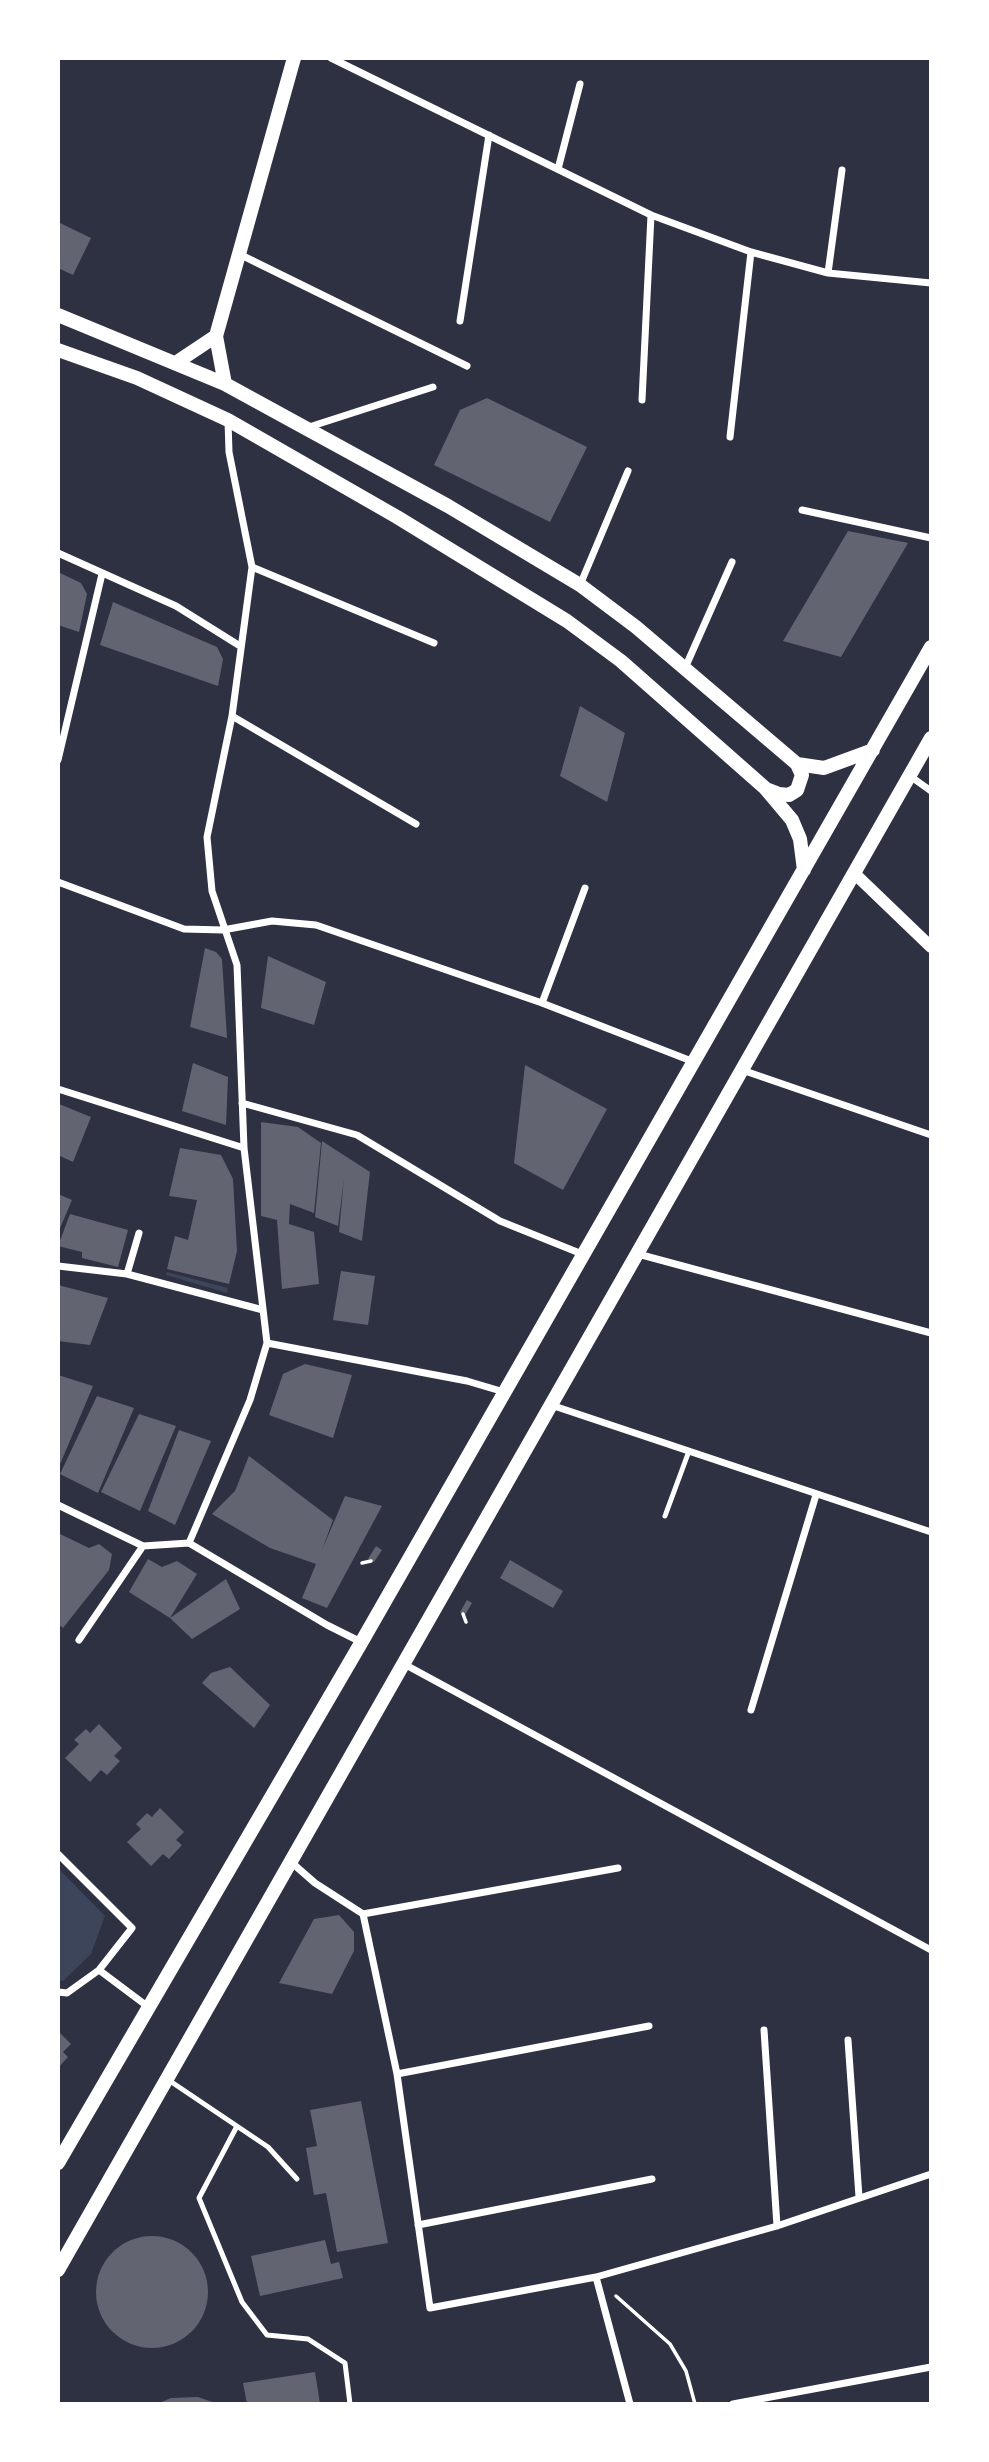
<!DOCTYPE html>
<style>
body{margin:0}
#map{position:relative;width:989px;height:2462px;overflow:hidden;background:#2d3142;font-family:Arial,sans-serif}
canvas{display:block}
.frame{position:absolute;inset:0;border:60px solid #fff;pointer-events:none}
</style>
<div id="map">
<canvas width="989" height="2462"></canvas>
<div class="frame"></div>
</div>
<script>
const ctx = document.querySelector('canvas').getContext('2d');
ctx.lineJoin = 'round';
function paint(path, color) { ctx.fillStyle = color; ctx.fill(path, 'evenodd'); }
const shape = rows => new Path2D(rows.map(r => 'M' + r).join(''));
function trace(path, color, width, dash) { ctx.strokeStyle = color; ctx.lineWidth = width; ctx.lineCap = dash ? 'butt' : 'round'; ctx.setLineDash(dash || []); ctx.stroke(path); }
const green = shape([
 [167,1272,228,1288,227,1293,166,1275],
 [58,1868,105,1916,91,1954,63,1981,58,1980]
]);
const building = shape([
 [58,222,91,238,73,275,58,268],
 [487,398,587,447,550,522,434,465,460,410],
 [848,531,908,543,841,657,783,641],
 [58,572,81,583,87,594,79,632,58,625],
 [113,602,217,647,223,659,218,686,100,645],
 [580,706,625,733,607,802,560,776],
 [205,948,216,952,222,959,227,1038,190,1027],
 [268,956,326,982,314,1025,261,1008],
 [193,1063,228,1077,226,1125,182,1111],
 [525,1065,607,1109,563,1190,514,1163],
 [59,1104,91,1117,73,1162,58,1155],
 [261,1122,298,1127,321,1143,314,1213,290,1204,289,1224,314,1232,319,1284,282,1289,277,1220,261,1216],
 [322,1141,370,1172,362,1241,339,1232,344,1178,338,1226,315,1217],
 [180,1148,221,1155,233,1179,237,1251,229,1284,167,1269,175,1236,188,1240,197,1200,169,1196],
 [58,1194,72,1200,58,1233],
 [70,1214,128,1230,118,1267,82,1258,82,1252,58,1246],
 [341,1271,375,1276,368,1325,333,1320],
 [58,1285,108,1298,90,1345,58,1341],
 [305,1364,352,1375,333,1438,269,1415,283,1374],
 [58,1375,93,1386,58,1469],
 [97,1396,134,1408,98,1493,60,1474],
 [139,1414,176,1426,140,1511,101,1492],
 [179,1430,211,1441,175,1525,148,1511],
 [249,1456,333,1520,322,1550,345,1496,382,1506,327,1608,302,1598,316,1564,270,1548,212,1514,235,1491],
 [58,1533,89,1548,99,1544,112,1554,109,1570,63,1628,58,1624],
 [376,1546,382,1550,374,1562,368,1559],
 [148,1559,162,1567,177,1561,197,1574,170,1618,129,1592],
 [510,1560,563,1591,553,1608,500,1578],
 [226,1579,240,1609,192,1639,170,1618],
 [467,1600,472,1603,465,1615,460,1612],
 [230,1667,270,1705,254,1728,202,1683,211,1673],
 [99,1724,122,1748,114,1756,120,1761,107,1775,101,1770,90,1782,65,1758,79,1744,74,1740,86,1729,90,1733],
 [160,1808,184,1832,176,1840,182,1845,169,1859,163,1854,151,1866,127,1842,141,1829,136,1824,147,1813,152,1817],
 [339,1915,354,1932,354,1951,332,1994,279,1983,314,1919],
 [58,2031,71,2044,63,2052,68,2057,58,2068],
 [361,2101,388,2243,337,2252,326,2193,314,2195,306,2148,317,2146,310,2110],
 '96 2292a56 56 0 1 1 112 0a56 56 0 1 1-112 0Z',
 [325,2240,331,2264,339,2262,343,2278,260,2296,251,2256],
 [315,2372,320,2404,247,2404,243,2383],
 [198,2397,218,2404,157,2404,171,2398]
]);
const path = shape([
 [362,1563,371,1561],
 [463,1614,466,1622],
 [616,2296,670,2344,686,2371,695,2404]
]);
const service = shape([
 [665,1516,689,1451],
 [167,2079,268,2147,297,2179],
 [236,2128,199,2198,242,2302,267,2335,308,2339,345,2363,350,2404]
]);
const minor = shape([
 [331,58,651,215,751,252,828,273,931,283],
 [558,169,580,84],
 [239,254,467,366],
 [828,273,842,170],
 [460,321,489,135],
 [642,400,651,215],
 [306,428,433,387],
 [730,437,751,252],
 [802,510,931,538],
 [58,553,176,606,240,646],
 [252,567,434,643],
 [580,585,628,471],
 [685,668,732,562],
 [232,716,416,824],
 [58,760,102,574],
 [910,776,931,791],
 [58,882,184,929,223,930,272,921,316,925,542,1003,694,1062],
 [542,1003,585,888],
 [742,1070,931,1135],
 [58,1089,244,1148],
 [242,1103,357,1135,500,1221,582,1254],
 [638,1254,931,1333],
 [58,1266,127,1274,263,1310],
 [127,1274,139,1233],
 [267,1343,467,1381,504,1392],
 [551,1405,931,1532],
 [58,1505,143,1546,189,1543,327,1625,361,1642],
 [189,1543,250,1400,267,1343,244,1148,237,965,212,891,207,837,232,716,252,567,229,452,228,421],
 [79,1640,143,1546],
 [404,1664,931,1950],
 [751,1710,816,1495],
 [58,1854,132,1928,99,1970,67,1993,58,1992],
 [291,1862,315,1883,363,1914,397,2074,430,2308,596,2277,777,2226,931,2174],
 [363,1914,618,1868],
 [99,1970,147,2006],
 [764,2030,777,2226],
 [848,2040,859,2197],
 [397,2074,649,2026],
 [418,2225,652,2179],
 [596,2277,630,2404],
 [733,2404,931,2367]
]);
const tertiary = shape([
 [854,873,931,947]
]);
const secondary = shape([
 [58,315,225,384,448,506,580,585,636,627,797,764,824,768,873,750],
 [58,350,137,378,228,420,397,517,567,621,621,661,765,788,792,820,800,839,804,870],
 [177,362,216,336],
 [225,384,216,336,294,58],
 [766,789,779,794,789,795,797,790,802,775,797,764],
 [58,2163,361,1643,931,647],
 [58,2270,931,738]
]);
paint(green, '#3c4559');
paint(building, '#626471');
trace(path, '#fff', 3.5);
trace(service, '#fff', 5);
trace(minor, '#fff', 7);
trace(tertiary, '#fff', 12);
trace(secondary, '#fff', 14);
</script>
